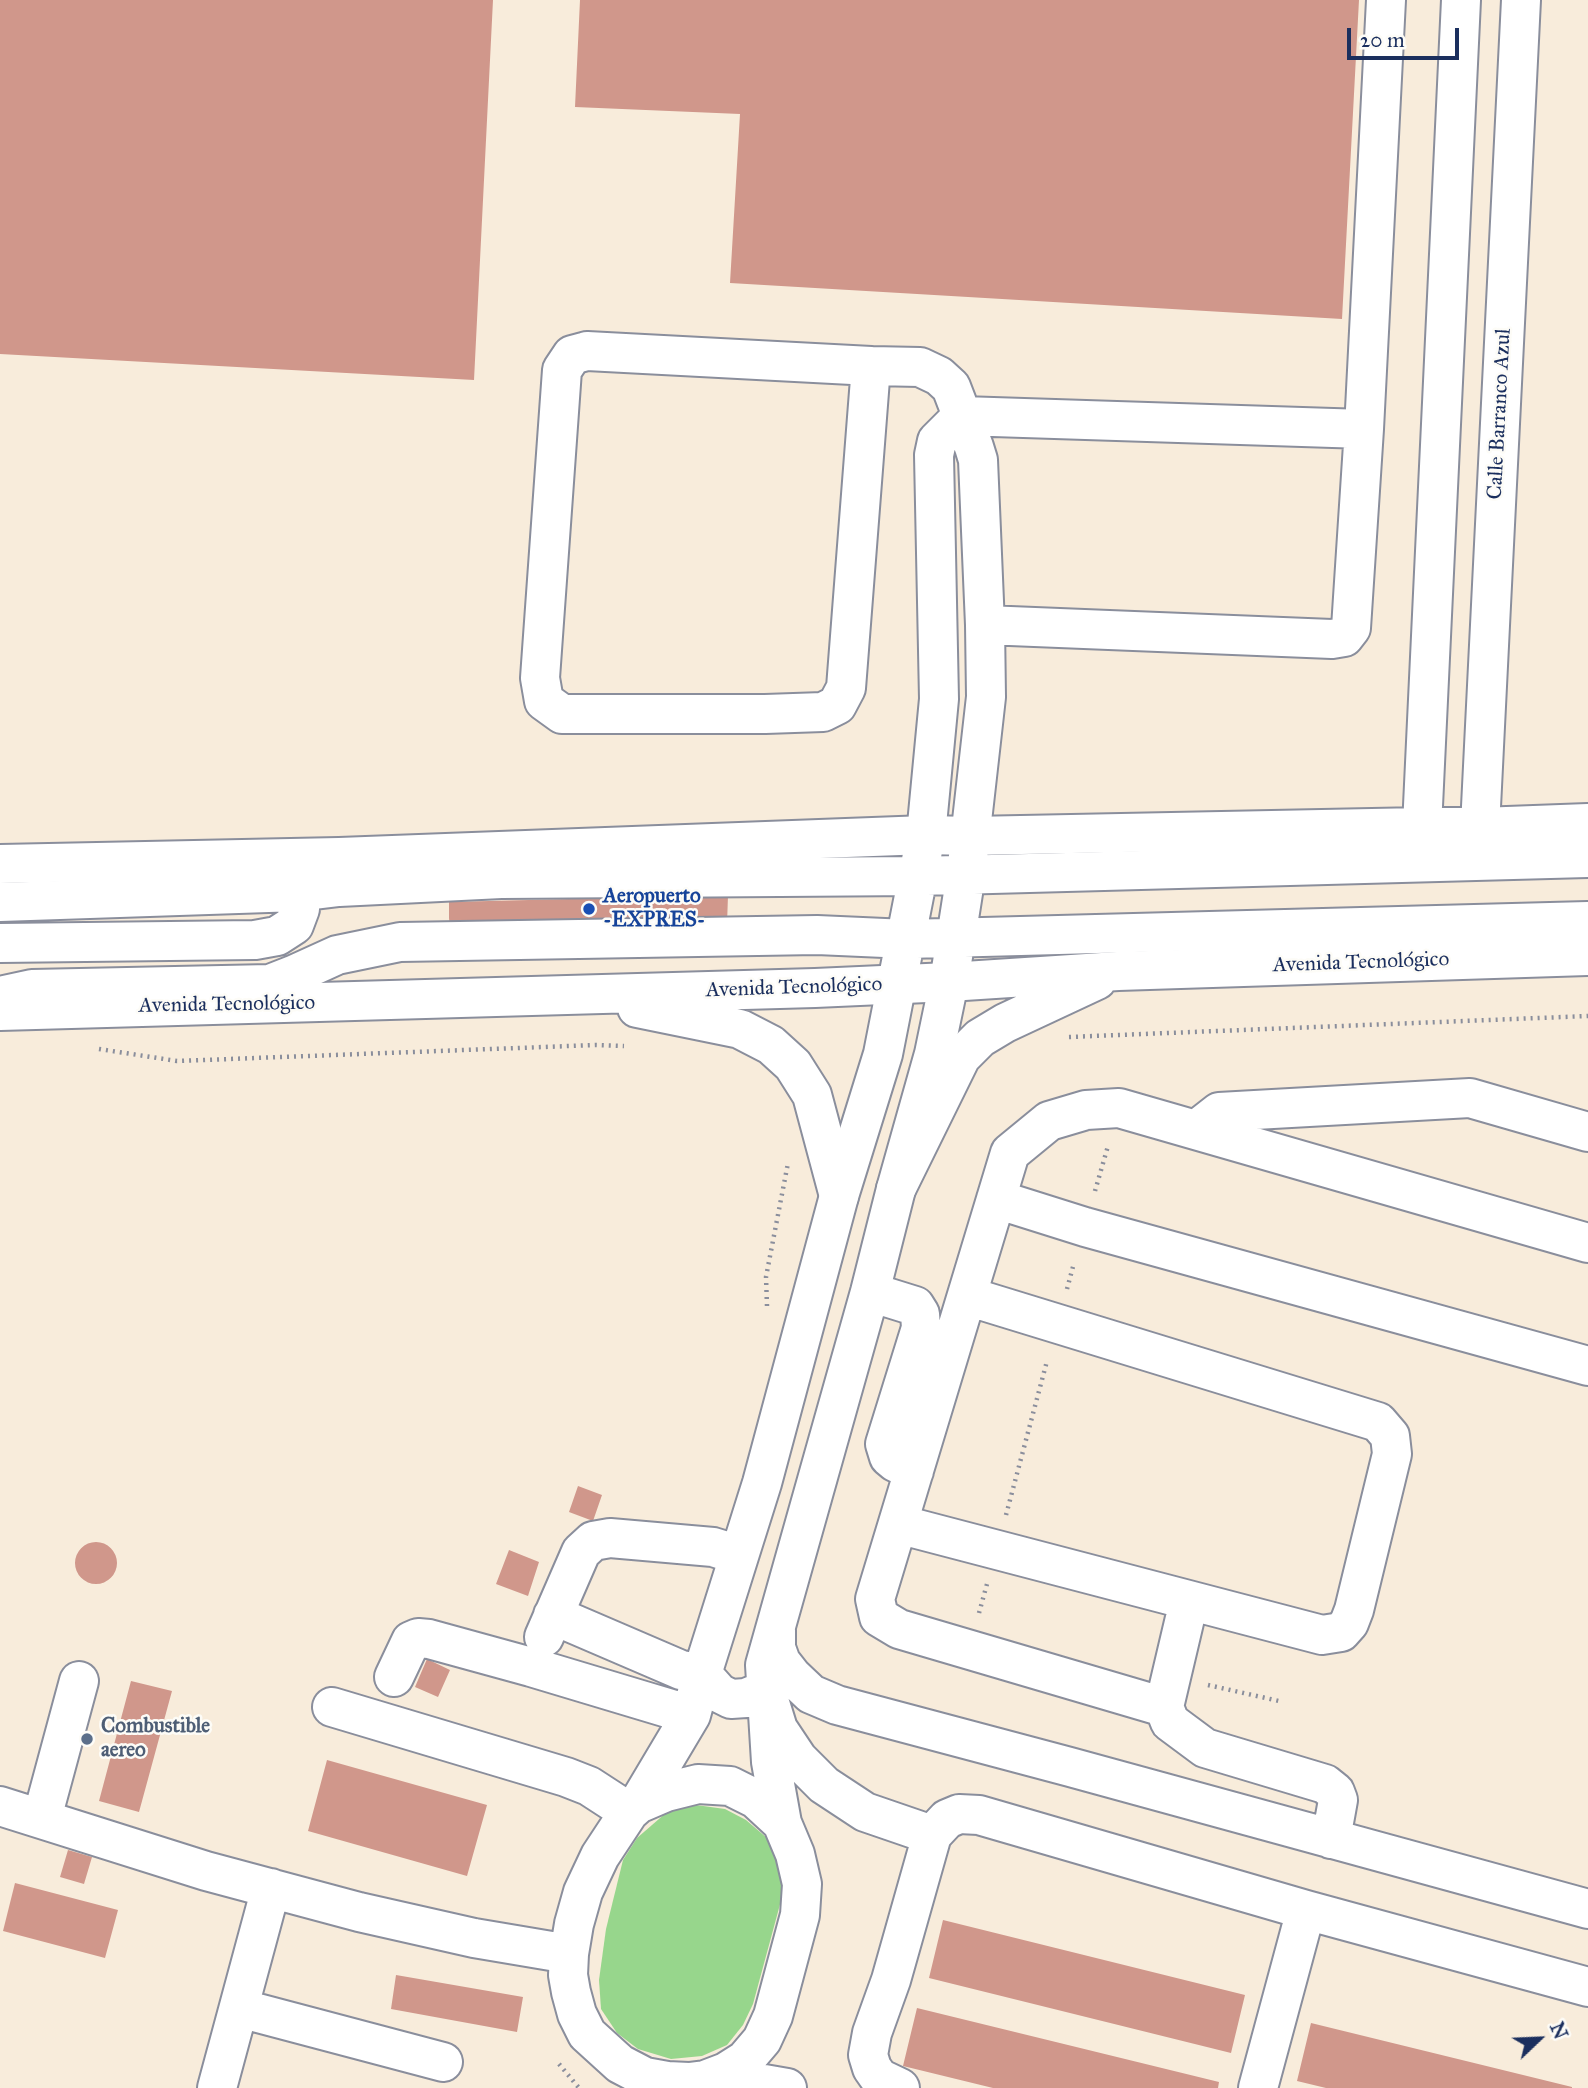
<!DOCTYPE html>
<meta charset="utf-8">
<style>
body{margin:0}
#map{position:relative;width:1588px;height:2088px;overflow:hidden;background:#f8ecdb;font-family:"IM FELL Great Primer",serif}
canvas{display:block}
.north{position:absolute;left:1504px;top:2004px;width:70px;height:70px;-webkit-text-stroke:5px #fdfcf7;paint-order:stroke;rotate:67deg;font-size:19px;font-weight:700;line-height:28px;text-align:center;color:#1b2f5e}
.north::after{content:'';display:block;margin:auto;width:24px;height:32px;background:#1b2f5e;clip-path:polygon(50% 0,100% 100%,50% 72%,0 100%)}
.scale{position:absolute;left:1347px;top:28px;width:112px;height:32px;box-sizing:border-box;border:4px solid #1b2f5e;border-top:0;padding-left:9px;font-size:21px;line-height:24px;white-space:nowrap;color:#1b2f5e;-webkit-text-stroke:5px #fdfcf7;paint-order:stroke}
</style>
<div id="map">
<canvas width="1588" height="2088"></canvas>
<div class="north">N</div>
<div class="scale">20 m</div>
</div>
<script>
const ctx = document.querySelector('canvas').getContext('2d');
ctx.lineJoin = 'round';
function paint(path, color) { ctx.fillStyle = color; ctx.fill(path, 'evenodd'); }
const shape = rows => new Path2D(rows.map(r => 'M' + r).join(''));
function trace(path, color, width, dash) { ctx.strokeStyle = color; ctx.lineWidth = width; ctx.lineCap = dash ? 'butt' : 'round'; ctx.setLineDash(dash || []); ctx.stroke(path); }
function label(font, color, halo, rows, align = 'center') {
  ctx.font = font + ' "IM FELL Great Primer",serif'; ctx.lineWidth = 5; ctx.setLineDash([]); ctx.textBaseline = 'middle'; ctx.strokeStyle = halo; ctx.fillStyle = color; for (const [text, x, y, turn = 0] of rows) {
    ctx.save(); ctx.translate(x, y); ctx.rotate((+turn || 0) * Math.PI / 180); ctx.textAlign = isNaN(turn) ? turn : align; if (halo) ctx.strokeText(text, 0, 0); ctx.fillText(text, 0, 0); ctx.restore();
  }
}
const green = shape([
 [696,1805,725,1809,746,1820,767,1838,781,1865,782,1897,753,2004,743,2025,727,2045,702,2056,671,2059,638,2049,617,2033,601,2009,599,1980,606,1929,623,1860,637,1838,667,1812]
]);
const building = shape([
 [0,0,493,0,474,380,0,354],
 [580,0,1359,0,1342,319,730,283,740,114,575,107],
 [728,895,727,925,450,928,449,918,449,902],
 [578,1486,602,1495,593,1521,569,1512],
 '75 1563a21 21 0 1 1 42 0a21 21 0 1 1-42 0Z',
 [509,1550,539,1562,528,1596,496,1584],
 [427,1659,450,1670,438,1697,415,1687],
 [131,1681,172,1691,139,1812,99,1801],
 [327,1760,487,1805,467,1876,308,1831],
 [68,1850,92,1857,84,1884,60,1877],
 [15,1883,118,1910,105,1958,3,1931],
 [943,1920,1245,1995,1231,2053,929,1978],
 [396,1975,523,1997,517,2032,391,2009],
 [917,2008,1219,2082,1218,2088,993,2088,903,2066],
 [1311,2023,1572,2087,1572,2088,1326,2088,1297,2081]
]);
const path = shape([
 [1069,1037,1588,1016],
 [99,1049,177,1061,596,1045,624,1046],
 [1095,1191,1108,1146],
 [1067,1289,1074,1263],
 [767,1306,766,1277,788,1163],
 [1006,1515,1047,1361],
 [979,1613,987,1584],
 [1208,1685,1279,1701],
 [559,2064,579,2088]
]);
const minor = shape([
 [587,351,871,366,846,688,837,705,823,712,765,714,562,714,544,701,540,678,562,370,572,355,587,351],
 [985,625,1332,639,1344,637,1351,628,1364,429,1386,0],
 [0,902,298,892,339,887,501,879,918,876,1588,858],
 [0,943,255,940,277,936,294,925,300,909,298,892,290,870],
 [0,996,32,989,270,984,293,975,337,955,400,942,817,935,907,939,1588,921],
 [1196,1130,1219,1112,1470,1098,1588,1132],
 [996,1199,1085,1227,1588,1366],
 [870,1292,915,1306,920,1314,921,1328,885,1444,889,1457,895,1462,914,1471],
 [898,1524,1322,1635,1341,1632,1349,1623,1354,1610,1392,1454,1390,1436,1378,1422,967,1296],
 [1189,1601,1164,1707,1170,1722,1205,1748,1325,1784,1335,1792,1338,1800,1331,1839],
 [553,1615,681,1670,702,1674,719,1693,731,1699,746,1698,766,1690,778,1729,798,1759,824,1785,865,1812,932,1835],
 [776,1630,776,1648,781,1662,792,1676,811,1694,837,1705,1070,1767,1588,1909],
 [544,1637,581,1552,593,1541,610,1538,713,1547,739,1555],
 [394,1677,411,1641,418,1638,429,1639,531,1667,691,1715],
 [332,1707,566,1777,589,1786,629,1812],
 [1164,1707,899,1629,879,1617,875,1599,1010,1153,1049,1121,1086,1110,1119,1108,1588,1243],
 [698,1784,730,1786,756,1799,782,1823,795,1854,802,1884,800,1915,773,2016,762,2040,745,2060,726,2072,705,2080,689,2082,667,2081,645,2077,620,2064,587,2034,577,2014,571,1992,568,1975,569,1954,574,1924,583,1892,600,1856,629,1812,638,1804,666,1792,698,1784],
 [638,1804,691,1715,702,1674,762,1483,839,1196,883,1054,926,835,939,699,934,455,937,441,962,416,1364,429],
 [0,1806,206,1871,359,1912,474,1938,569,1954],
 [42,1818,79,1681],
 [782,1823,771,1762,765,1665,870,1292,896,1189,934,1054,949,982,966,874,986,697,985,625,978,460,974,447,951,387,939,376,920,367,871,366],
 [239,2008,443,2062],
 [707,2080,764,2084,787,2088],
 [217,2088,271,1888],
 [900,2088,879,2078,872,2068,868,2055,872,2033,891,1980,932,1835,947,1819,959,1814,979,1815,1306,1910,1588,1987],
 [1258,2088,1306,1910]
]);
const major = shape([
 [1422,827,1461,0],
 [1480,827,1521,0],
 [0,864,339,857,926,835,971,836,1422,827,1480,827,1588,823],
 [637,1008,740,1029,771,1045,793,1065,812,1095,839,1196],
 [0,1011,815,988,949,982,1118,971,1588,956],
 [896,1189,961,1057,980,1038,1005,1023,1097,980]
]);
const markers = [
 [589,909,7,"#1a4fb4"],
 [87,1739,7,"#5c6f8a"]
];
const streetNames = [
 ["Calle Barranco Azul",1500,414,-87],
 ["Avenida Tecnológico",1361,963,-2],
 ["Avenida Tecnológico",794,988,-2],
 ["Avenida Tecnológico",227,1005,-1]
];
const transitNames = [
 ["Aeropuerto",603,897],
 ["-EXPRES-",603,921]
];
const serviceNames = [
 ["Combustible",101,1727],
 ["aereo",101,1751]
];
paint(green, '#97d68c');
paint(building, '#d0978b');
trace(minor, '#8a8e9c', 42);
trace(major, '#8a8e9c', 42);
trace(path, '#8a8e9c', 4.5, [2, 5]);
trace(minor, '#fff', 38);
trace(major, '#fff', 38);
for (const [x, y, r, color] of markers) { const dot = new Path2D(); dot.arc(x, y, r, 0, 2 * Math.PI); ctx.fillStyle = color; ctx.fill(dot); trace(dot, '#fdfcf7', 2.5); }
label('21px', '#1b2f5e', '#fdfcf7', streetNames);
label('bold 21px', '#164399', '#fdfcf7', transitNames, 'left');
label('bold 21px', '#4e5e75', '#fdfcf7', serviceNames, 'left');
</script>
